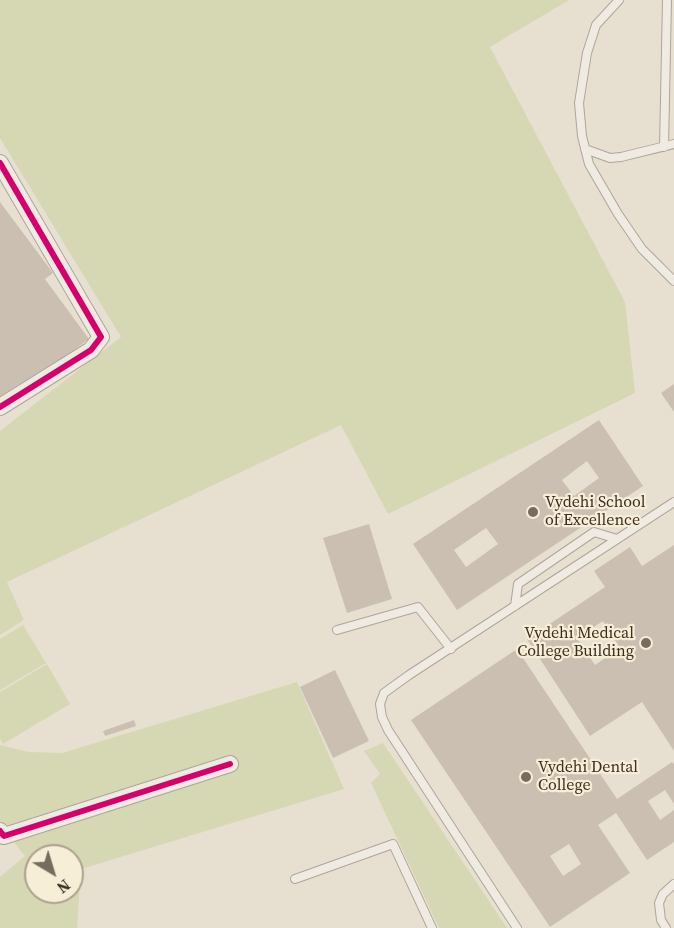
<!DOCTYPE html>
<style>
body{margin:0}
#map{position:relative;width:674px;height:928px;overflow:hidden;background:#e7e0d1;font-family:"Source Serif 4",serif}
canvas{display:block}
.north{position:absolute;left:24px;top:844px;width:60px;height:60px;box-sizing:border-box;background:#f7eed8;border:2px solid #ada18e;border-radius:50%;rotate:142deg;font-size:16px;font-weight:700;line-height:24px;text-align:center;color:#3d2e20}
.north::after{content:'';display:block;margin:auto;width:21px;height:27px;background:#786c5e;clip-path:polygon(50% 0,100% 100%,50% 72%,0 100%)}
</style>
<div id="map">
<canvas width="674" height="928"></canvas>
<div class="north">N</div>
</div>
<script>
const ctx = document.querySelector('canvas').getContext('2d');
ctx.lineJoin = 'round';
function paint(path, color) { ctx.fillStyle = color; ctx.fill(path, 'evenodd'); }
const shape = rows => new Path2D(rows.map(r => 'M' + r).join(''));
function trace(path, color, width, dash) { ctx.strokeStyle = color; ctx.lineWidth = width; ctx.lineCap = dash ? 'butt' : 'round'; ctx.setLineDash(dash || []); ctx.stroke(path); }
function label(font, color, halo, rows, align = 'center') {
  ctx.font = font + ' "Source Serif 4",serif'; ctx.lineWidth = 4.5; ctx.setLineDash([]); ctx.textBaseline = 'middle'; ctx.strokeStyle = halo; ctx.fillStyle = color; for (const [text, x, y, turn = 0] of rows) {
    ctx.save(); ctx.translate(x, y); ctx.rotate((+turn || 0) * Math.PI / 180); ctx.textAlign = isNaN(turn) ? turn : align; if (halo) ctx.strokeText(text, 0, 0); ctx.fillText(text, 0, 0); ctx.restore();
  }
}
const green = shape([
 [0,0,569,0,490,47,625,302,635,393,388,514,341,425,7,582,24,620,0,635,0,431,121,337,0,138],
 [23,625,46,663,0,690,0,639],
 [47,664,70,704,3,744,0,739,0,692],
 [297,682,344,789,81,869,77,928,0,928,0,877,25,856,0,825,0,745,29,752,62,753],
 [36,856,72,856,72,892,36,892],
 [383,743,507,928,439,928,371,783,380,774,364,751]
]);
const building = shape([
 [0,202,53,273,45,279,89,339,0,404],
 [674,384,674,412,661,393],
 [599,420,643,486,457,610,413,544],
 [587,461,599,478,574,496,562,480],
 [486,528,498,544,466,567,454,550],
 [369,524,392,599,347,613,323,538],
 [674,545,674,751,642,702,590,736,527,639,605,587,594,571,630,547,642,566],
 [603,621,620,648,595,665,577,638],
 [517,649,617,799,672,762,674,764,674,804,665,790,648,801,660,820,674,810,674,842,647,860,616,813,598,825,630,873,550,927,411,720],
 [569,844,581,864,563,876,550,856],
 [335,670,369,741,333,758,300,687],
 [134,720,136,726,105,736,103,731]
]);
const lane = shape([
 [619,0,596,25,587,53,579,103,582,136,589,164,618,214,642,249,674,281],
 [664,147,667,0],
 [585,149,610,158,621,157,674,144],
 [515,606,518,584,594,532,617,539],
 [337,630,418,607,451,649],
 [295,879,393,844,432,928],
 [517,928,388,730,382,717,380,704,384,693,409,675,674,502],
 [666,928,661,920,659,903,663,894,674,884]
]);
const street = shape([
 [0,163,101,337,91,350,0,407],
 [0,831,4,836,230,764]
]);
const cycleway = shape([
 [0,163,101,337,91,350,0,407],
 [0,831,4,836,230,764]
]);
const markers = [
 [533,512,6,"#786c5e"],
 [646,643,6,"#786c5e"],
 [526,777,6,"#786c5e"]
];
const poiNames = [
 ["Vydehi School",545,503],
 ["of Excellence",545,521],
 ["Vydehi Medical",634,634,"right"],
 ["College Building",634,652,"right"],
 ["Vydehi Dental",538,768],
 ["College",538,786]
];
paint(green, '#d6d7b3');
paint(building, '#cbbfb2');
trace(lane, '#ada599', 10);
trace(street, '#ada599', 18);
trace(lane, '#efebe3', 8);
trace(street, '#efebe3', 16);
trace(cycleway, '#d6006c', 6);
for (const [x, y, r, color] of markers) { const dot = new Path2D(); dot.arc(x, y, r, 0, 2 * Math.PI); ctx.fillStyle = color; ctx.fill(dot); trace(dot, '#f7eed8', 2); }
label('16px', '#3d2e20', '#f7eed8', poiNames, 'left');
</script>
